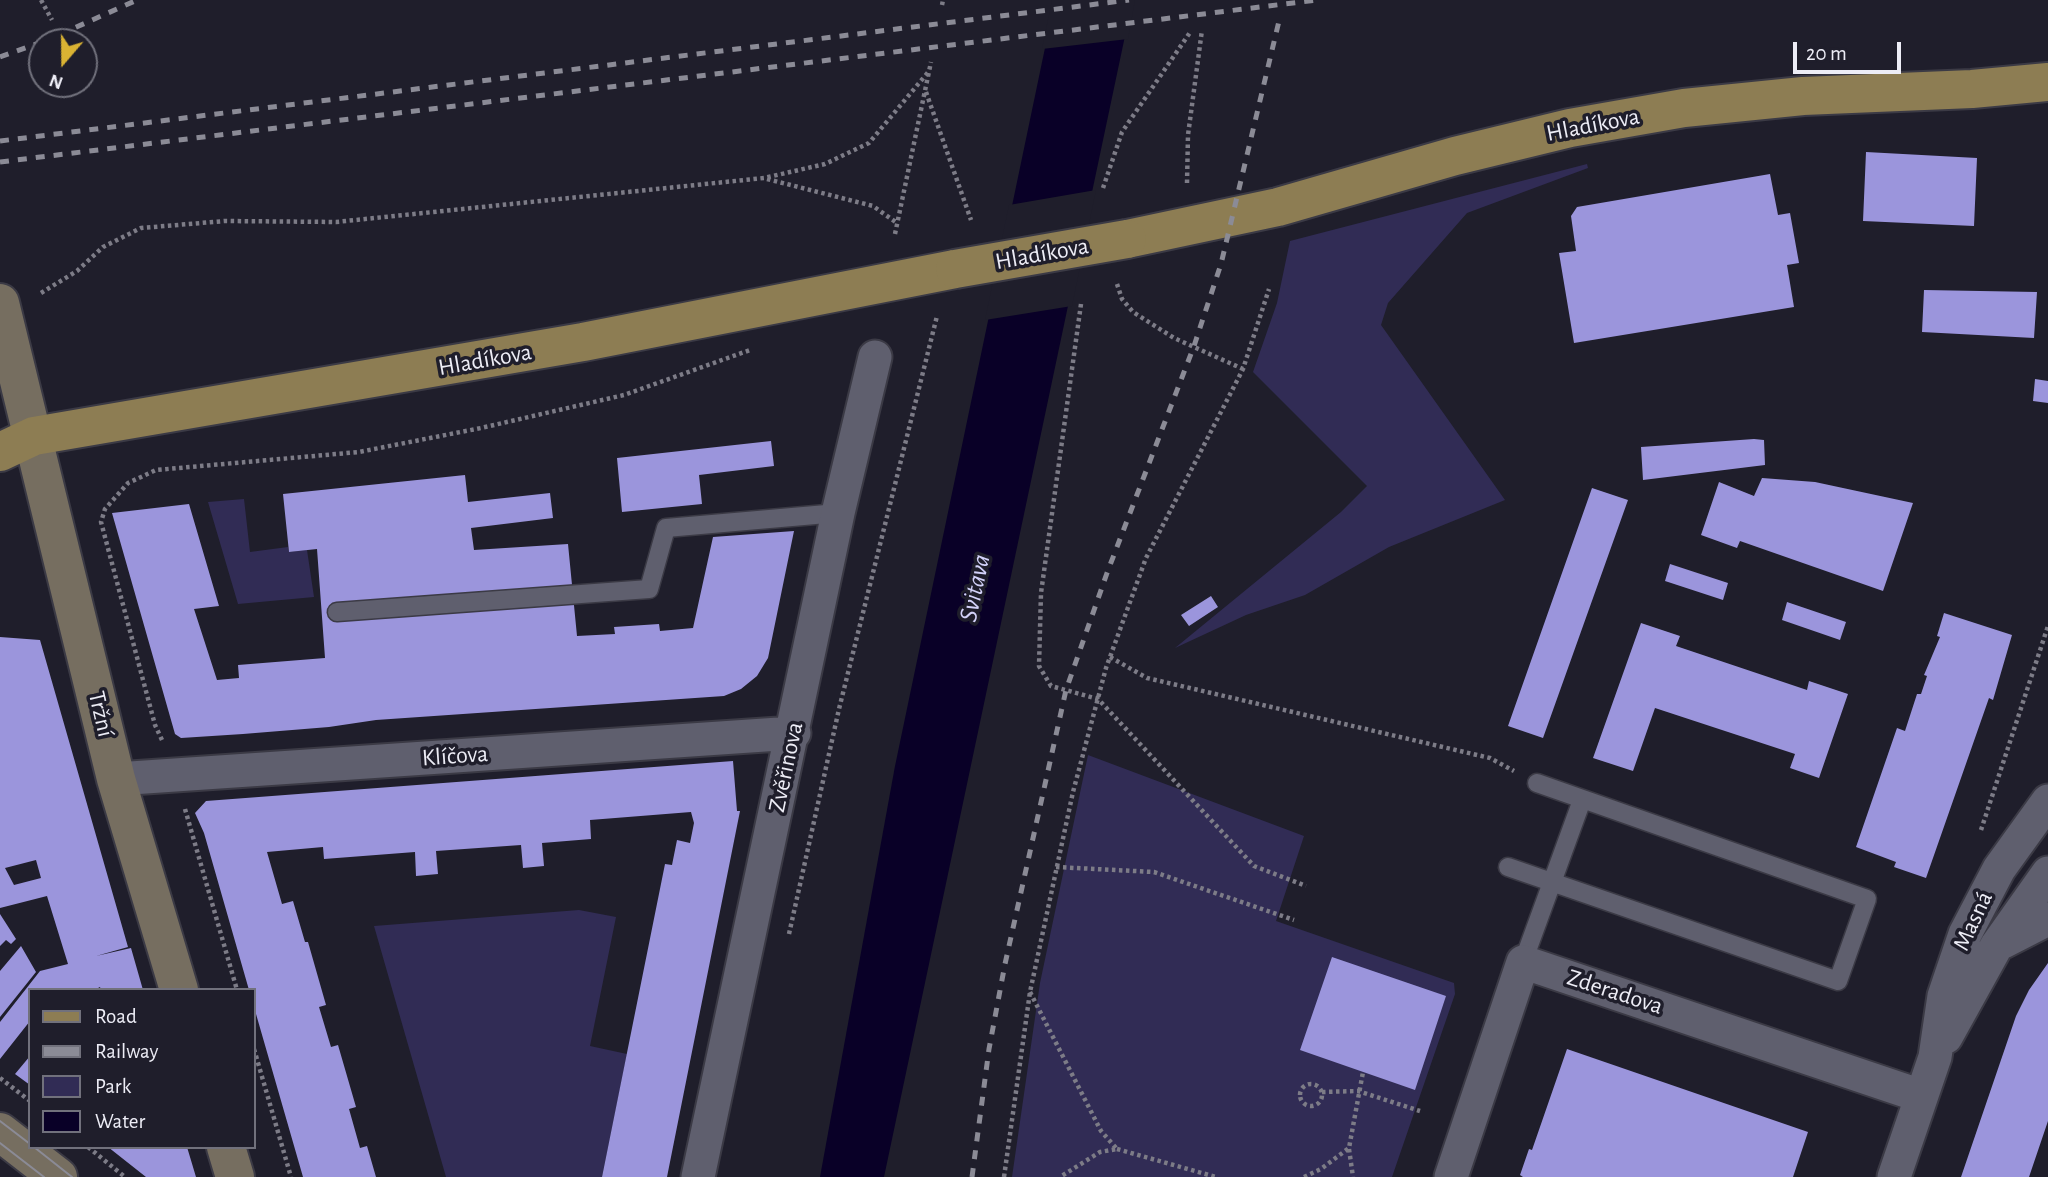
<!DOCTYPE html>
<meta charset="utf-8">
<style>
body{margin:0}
#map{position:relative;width:2048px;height:1177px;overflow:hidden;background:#1f1e2b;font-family:"Alegreya Sans",sans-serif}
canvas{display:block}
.legend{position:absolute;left:28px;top:988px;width:228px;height:161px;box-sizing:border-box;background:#1f1e2b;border:2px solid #71717c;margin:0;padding:9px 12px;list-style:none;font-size:21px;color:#ededf6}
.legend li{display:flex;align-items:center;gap:14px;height:35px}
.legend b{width:35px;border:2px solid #71717c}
.north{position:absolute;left:28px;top:28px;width:70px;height:70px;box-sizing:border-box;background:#1f1e2b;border:2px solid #71717c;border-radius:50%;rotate:200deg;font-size:19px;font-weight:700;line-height:28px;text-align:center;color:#ededf6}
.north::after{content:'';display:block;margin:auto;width:24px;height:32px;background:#dab333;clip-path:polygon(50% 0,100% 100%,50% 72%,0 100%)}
.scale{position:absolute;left:1793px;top:42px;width:108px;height:32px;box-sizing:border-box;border:4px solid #ededf6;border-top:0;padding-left:9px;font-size:21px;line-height:24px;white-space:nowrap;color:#ededf6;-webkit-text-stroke:5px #1f1e2b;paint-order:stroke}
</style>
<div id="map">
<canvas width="2048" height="1177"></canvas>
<ul class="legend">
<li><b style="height:9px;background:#8d7d53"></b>Road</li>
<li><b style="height:9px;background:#8b8b96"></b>Railway</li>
<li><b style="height:19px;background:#312c55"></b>Park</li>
<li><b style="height:19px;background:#090027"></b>Water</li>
</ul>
<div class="north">N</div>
<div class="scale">20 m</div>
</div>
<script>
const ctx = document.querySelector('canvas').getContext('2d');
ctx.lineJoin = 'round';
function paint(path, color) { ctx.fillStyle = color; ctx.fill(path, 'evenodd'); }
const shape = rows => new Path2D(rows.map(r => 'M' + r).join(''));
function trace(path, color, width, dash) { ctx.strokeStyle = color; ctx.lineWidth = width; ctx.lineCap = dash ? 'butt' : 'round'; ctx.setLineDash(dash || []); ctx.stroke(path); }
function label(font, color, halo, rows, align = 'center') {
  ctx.font = font + ' "Alegreya Sans",sans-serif'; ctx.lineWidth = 7; ctx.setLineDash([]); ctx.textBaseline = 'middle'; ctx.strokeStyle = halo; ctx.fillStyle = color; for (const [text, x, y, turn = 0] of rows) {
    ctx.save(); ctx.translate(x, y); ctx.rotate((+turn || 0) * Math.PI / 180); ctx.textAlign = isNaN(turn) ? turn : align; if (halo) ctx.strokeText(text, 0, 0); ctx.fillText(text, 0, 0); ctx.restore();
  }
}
const green = shape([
 [1587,164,1588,168,1467,213,1388,303,1381,325,1505,500,1389,547,1305,595,1246,615,1175,648,1341,512,1367,486,1253,372,1277,303,1290,241],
 [244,499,250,552,288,547,289,552,307,550,314,597,238,604,208,502],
 [1088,755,1304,836,1276,921,1454,983,1455,994,1392,1177,1012,1177,1040,983],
 [579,910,616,917,590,1046,627,1054,602,1177,446,1177,374,926]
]);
const water = shape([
 [1055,0,1125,36,884,1177,820,1177,895,766]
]);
const pier = shape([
 [1052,0,1135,0,1128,39,1042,49],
 [1096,190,1072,306,985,320,1009,205]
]);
const building = shape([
 [1866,152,1977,158,1974,226,1863,221],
 [1770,174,1778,215,1790,213,1799,263,1787,265,1794,307,1574,343,1559,253,1576,251,1571,216,1577,207],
 [1924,290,2037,292,2034,338,1922,332],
 [2035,379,2048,381,2048,403,2033,401],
 [1754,439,1764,440,1765,465,1643,480,1641,447],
 [771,441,774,466,699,475,702,504,622,512,617,458],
 [465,475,468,502,550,493,553,518,471,528,474,550,568,544,577,636,615,634,614,627,659,624,660,631,693,628,713,537,794,531,768,658,757,676,741,689,724,696,376,720,329,727,243,734,181,738,175,734,112,513,189,504,219,606,194,609,217,680,239,678,238,665,325,658,317,549,289,552,283,494],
 [1762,478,1815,482,1913,503,1883,591,1740,541,1737,548,1701,535,1719,482,1754,496],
 [1592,488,1628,500,1543,738,1508,726],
 [1670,564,1728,583,1723,600,1665,581],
 [1211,596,1218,607,1189,626,1181,615],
 [1787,602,1846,622,1840,640,1782,620],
 [1944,613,2012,635,1993,700,1989,698,1926,878,1894,867,1896,862,1856,847,1897,728,1905,731,1917,694,1921,694,1927,676,1924,675,1940,637,1937,636],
 [1641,623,1680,636,1676,646,1807,690,1809,681,1848,694,1819,778,1790,768,1795,754,1655,708,1633,771,1593,758],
 [0,637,40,640,128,947,96,956,131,948,143,990,101,990,100,987,94,990,30,990,30,1021,0,1059,0,1022,40,971,68,964,47,896,0,908],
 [36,860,41,878,14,885,5,868],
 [733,761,737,811,740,811,667,1177,602,1177,665,864,672,865,677,840,690,843,694,823,691,812,590,820,591,839,542,843,544,866,523,868,521,845,436,851,438,874,416,876,415,852,324,859,323,847,267,852,282,904,293,901,305,942,308,942,326,1005,319,1007,331,1047,338,1045,356,1107,349,1109,360,1148,367,1146,376,1177,303,1177,254,1007,254,990,249,990,204,833,195,813,206,801],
 [0,914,16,939,11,944,6,940,0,946],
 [21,946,36,972,0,1017,0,971],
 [1332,957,1446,996,1415,1090,1300,1050],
 [2048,963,2048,1121,2029,1177,1961,1177,2016,1016,2029,990],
 [1567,1049,1808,1132,1793,1177,1523,1177,1520,1175,1529,1149,1532,1150],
 [30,1056,30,1085,15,1074],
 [108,1147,187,1147,196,1177,146,1177]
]);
const path = shape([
 [41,0,52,20],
 [942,5,943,0],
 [926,92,971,220],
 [767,179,873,206,897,223],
 [1187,183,1188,135,1202,30],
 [1103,188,1122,132,1191,31],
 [895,234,931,62],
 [1117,284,1122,299,1133,312,1174,338,1243,369],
 [41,293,77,271,103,247,141,228,225,221,336,222,764,178,825,164,869,143,930,70],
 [1081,304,1041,593,1039,666,1051,686,1098,699,1254,866,1306,886],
 [1110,657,1147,678,1490,758,1514,771],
 [162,740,155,725,101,522,105,509,128,483,156,470,359,452,481,428,624,395,750,350],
 [185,809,237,990],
 [1981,830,2048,626],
 [1056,867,1154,872,1294,920],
 [789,934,839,709,937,316],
 [1030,992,1101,1131,1117,1149,1100,1152,1060,1177],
 [254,1049,291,1177],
 [0,1078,30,1101],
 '1300 1095a11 11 0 1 1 22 0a11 11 0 1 1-22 0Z',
 [1322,1092,1358,1091,1420,1111],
 [88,1147,125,1177],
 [1117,1149,1216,1177],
 [1349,1149,1353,1177],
 [1004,1177,1030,992,1073,792,1106,668,1146,558,1243,369,1269,289],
 [1304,1177,1321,1169,1349,1148,1363,1072]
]);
const lane = shape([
 [337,612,649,589,666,528,838,513],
 [1508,867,1838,981,1867,899,1537,783],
 [1523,962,1582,800]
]);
const street = shape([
 [116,779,794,733],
 [2003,942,2048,919],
 [1946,1037,1997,945,2048,873],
 [698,1177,838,513,875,357],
 [1451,1177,1523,962,1921,1096],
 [1894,1177,1935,1057,1944,996,1965,934,1999,869,2048,801]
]);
const secondary = shape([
 [0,303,116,779,179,990],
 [0,1132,58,1177],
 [226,1147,235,1177]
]);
const primary = shape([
 [1127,239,1278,207,1455,156,1570,128,1684,108,1803,96,1972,89,2048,82],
 [0,452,34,436,583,342,955,269]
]);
const tram = shape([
 [0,1121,30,1144],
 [0,1143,44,1177],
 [34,1147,72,1177]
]);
const rail = shape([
 [43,42,137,0],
 [0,57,42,42],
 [0,141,1129,0],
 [0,162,1317,0],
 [972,1177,989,1049,1005,964,1066,690,1107,573,1194,346,1221,264,1279,21]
]);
const primaryBridge = shape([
 [955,269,1127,239]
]);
const streetNames = [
 ["Hladíkova",1593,125,-11],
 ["Hladíkova",1042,254,-10],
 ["Hladíkova",485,360,-10],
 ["Tržní",101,714,77],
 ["Klíčova",455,756,-4],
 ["Zvěřinova",786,767,-78],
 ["Masná",1973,921,-65],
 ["Zderadova",1615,992,18]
];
const waterNames = [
 ["Svitava",975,588,-78]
];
paint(green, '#312c55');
paint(water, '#090027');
paint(pier, '#1f1e2b');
paint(building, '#9b95dc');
trace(lane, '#3b3a45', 21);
trace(street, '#3b3a45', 37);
trace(secondary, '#3b3a45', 42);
trace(primary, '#3b3a45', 42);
trace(path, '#7d7c87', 4.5, [3.5, 3.5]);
trace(lane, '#5f5f6e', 18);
trace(street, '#5f5f6e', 33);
trace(secondary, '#766e60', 38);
trace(primary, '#8d7d53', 38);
trace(tram, '#8b8b96', 2);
trace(rail, '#8b8b96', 5, [9, 9]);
trace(primaryBridge, '#3b3a45', 42, []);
trace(primaryBridge, '#8d7d53', 38);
label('24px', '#ededf6', '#1f1e2b', streetNames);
label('italic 26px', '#d3d2f9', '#1f1e2b', waterNames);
</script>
